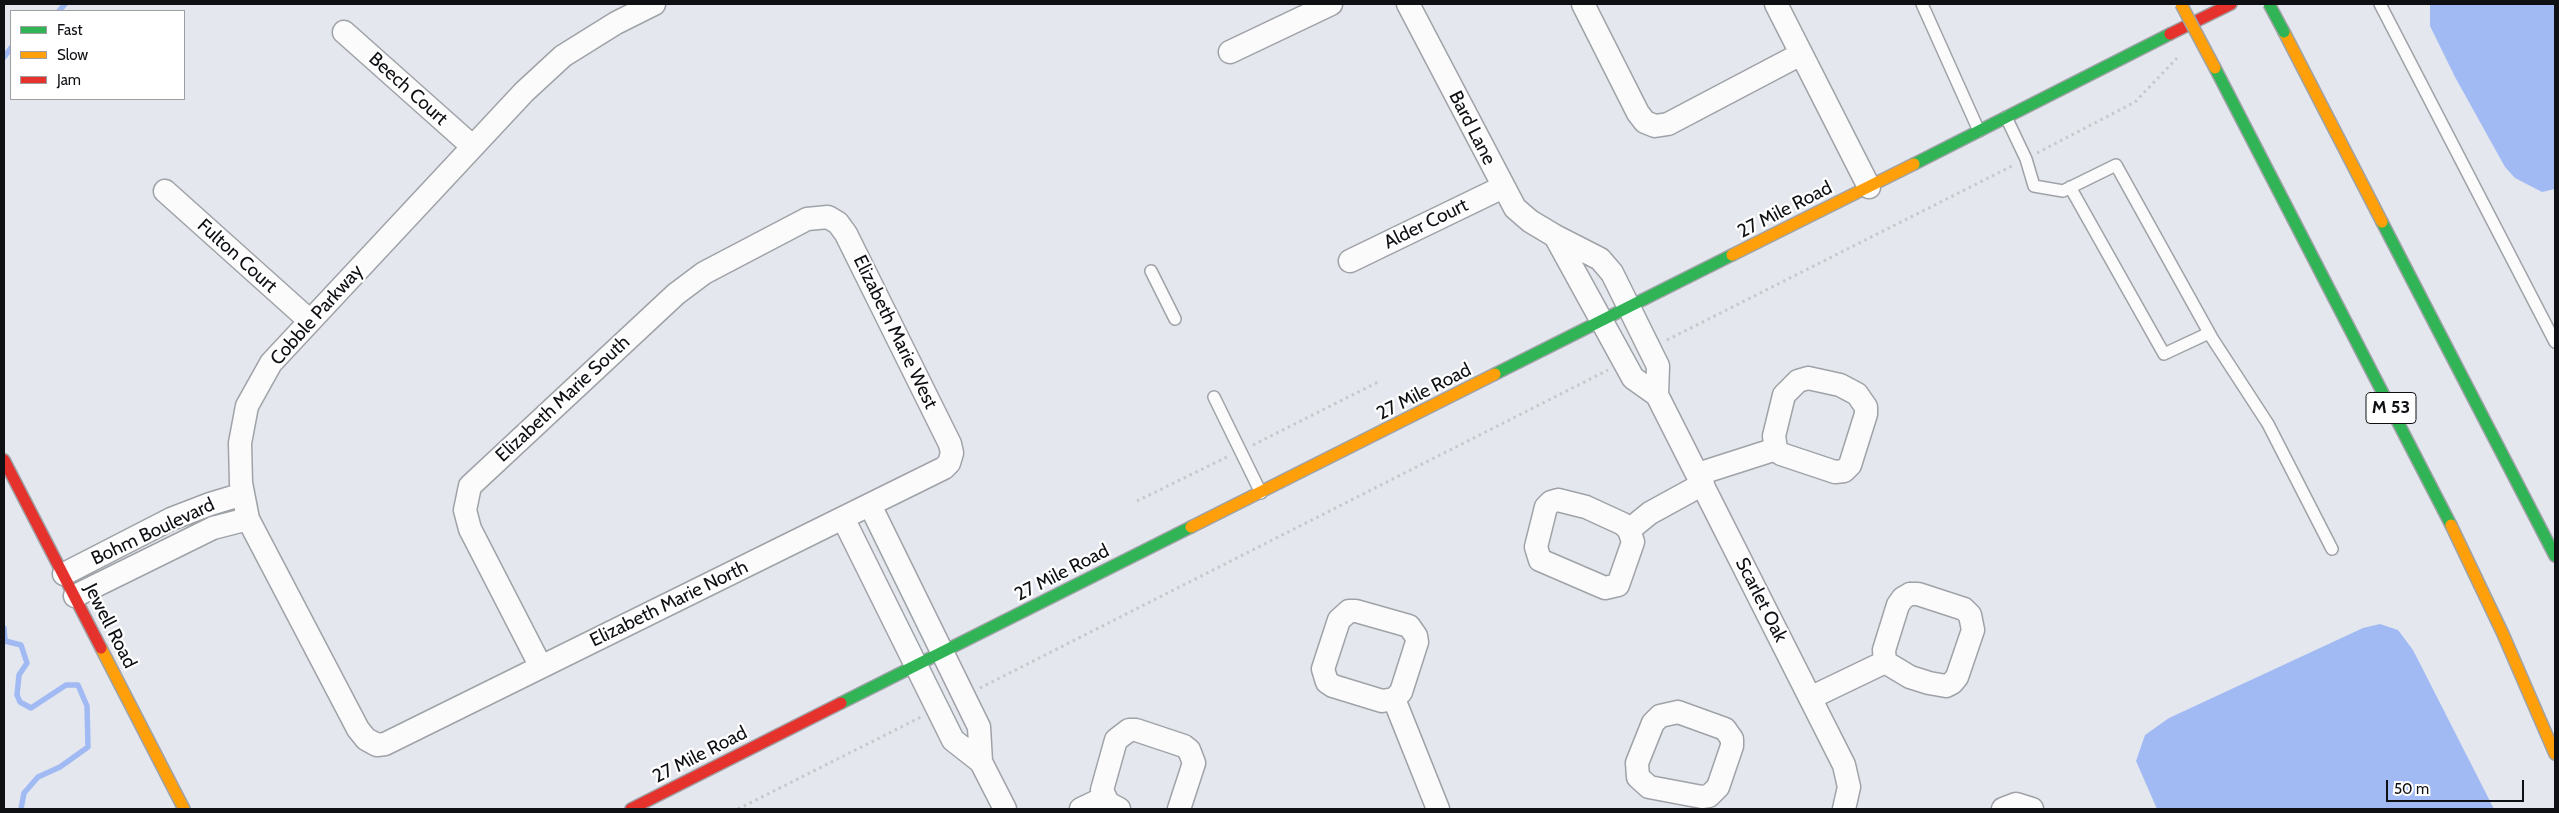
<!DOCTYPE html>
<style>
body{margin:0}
#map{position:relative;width:2559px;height:813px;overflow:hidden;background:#e4e7ee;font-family:Cabin,sans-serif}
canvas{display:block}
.frame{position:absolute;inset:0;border:5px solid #0e1014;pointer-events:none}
.legend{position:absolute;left:10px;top:10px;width:175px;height:90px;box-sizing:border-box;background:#fff;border:1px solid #9f9fa1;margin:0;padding:6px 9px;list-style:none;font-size:15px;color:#0e1014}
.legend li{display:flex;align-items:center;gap:10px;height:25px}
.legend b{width:25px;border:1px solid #9f9fa1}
.scale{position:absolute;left:2386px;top:780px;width:138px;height:22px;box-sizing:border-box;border:2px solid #0e1014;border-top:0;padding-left:6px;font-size:15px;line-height:18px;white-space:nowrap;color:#0e1014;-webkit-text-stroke:4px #fff;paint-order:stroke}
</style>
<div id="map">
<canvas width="2559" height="813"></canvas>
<div class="frame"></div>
<ul class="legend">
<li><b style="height:6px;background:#30b455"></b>Fast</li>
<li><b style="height:6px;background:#ff9f0a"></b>Slow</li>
<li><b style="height:6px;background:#e5322d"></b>Jam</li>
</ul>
<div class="scale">50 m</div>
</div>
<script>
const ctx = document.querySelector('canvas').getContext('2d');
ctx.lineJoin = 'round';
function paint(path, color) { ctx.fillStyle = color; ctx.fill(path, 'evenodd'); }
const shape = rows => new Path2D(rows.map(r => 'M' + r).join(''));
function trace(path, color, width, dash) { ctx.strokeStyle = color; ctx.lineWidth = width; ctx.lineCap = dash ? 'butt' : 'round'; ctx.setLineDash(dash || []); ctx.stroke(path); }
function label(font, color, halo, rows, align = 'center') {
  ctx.font = font + ' Cabin,sans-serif'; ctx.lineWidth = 4.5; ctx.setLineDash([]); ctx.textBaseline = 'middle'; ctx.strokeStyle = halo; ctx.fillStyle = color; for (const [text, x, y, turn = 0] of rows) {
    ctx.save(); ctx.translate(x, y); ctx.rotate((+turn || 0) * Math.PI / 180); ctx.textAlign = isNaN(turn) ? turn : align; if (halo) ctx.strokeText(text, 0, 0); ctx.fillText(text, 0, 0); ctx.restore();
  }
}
const water = shape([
 [2430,4,2555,4,2555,189,2542,192,2515,178,2505,167,2455,77,2430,26],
 [2380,624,2398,630,2413,650,2494,809,2157,809,2136,761,2145,735,2169,718,2363,628]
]);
const stream = shape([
 [59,11,65,4],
 [4,57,11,48],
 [4,628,5,641,21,645,27,663,19,675,17,695,20,702,31,708,66,685,78,685,87,706,88,747,60,767,38,777,24,793,21,809]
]);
const path = shape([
 [2037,153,2135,102,2177,58],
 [1667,340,2014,165],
 [1253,445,1378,382],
 [1137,501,1229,456],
 [980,688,1608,370],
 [738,809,921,717]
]);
const lane = shape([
 [1922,4,1979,131],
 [2380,4,2555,342],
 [2006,117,2026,159,2034,186,2063,191,2116,165,2212,338,2268,424,2332,549],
 [2070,187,2164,354,2209,333],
 [1151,271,1175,319],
 [1214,397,1261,493]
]);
const street = shape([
 [1408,4,1515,208,1530,221,1555,236,1600,259,1612,273,1658,366,1657,395,1633,378,1555,236],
 [1583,4,1638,113,1645,122,1655,126,1668,124,1801,54],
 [1776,4,1869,187],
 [344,32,472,146],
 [1230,52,1331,4],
 [165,191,310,321],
 [1350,261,1503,187],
 [1808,378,1840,385,1857,394,1866,407,1866,414,1850,465,1844,471,1835,472,1781,454,1776,449,1774,436,1784,395,1798,381,1808,378],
 [1657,395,1844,765,1849,787,1844,809],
 [1698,474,1776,449],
 [1558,500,1586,507,1623,524,1629,530,1633,542,1618,585,1605,588,1540,560,1536,547,1546,507,1551,502,1558,500],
 [843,518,953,740,981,762,979,727,870,505],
 [1629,530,1650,513,1703,484],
 [64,574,171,519,210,504,243,494],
 [1910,594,1918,594,1964,609,1970,615,1973,630,1957,677,1952,683,1946,686,1929,683,1910,677,1885,662,1884,650,1898,605,1903,598,1910,594],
 [75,596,213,528,248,519],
 [1349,611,1356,611,1409,626,1416,636,1417,642,1401,692,1394,699,1382,701,1333,686,1327,682,1323,669,1339,620,1349,611],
 [541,667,470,529,465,510,470,486,676,294,704,273,807,219,828,217,838,223,846,234,950,444,952,453,949,463,944,468,385,744,377,745,366,739,358,729,248,519,241,483,240,443,247,406,271,363,524,92,563,56,616,23,654,4],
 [1810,698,1885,662],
 [1394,699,1438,809],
 [1678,712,1725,729,1732,739,1732,746,1718,787,1709,796,1702,797,1649,787,1638,777,1637,763,1653,723,1660,716,1678,712],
 [981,762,1005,809],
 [1081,809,1104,798],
 [1119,809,1108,803,1102,790,1116,740,1129,730,1136,730,1184,746,1189,750,1194,763,1179,809],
 [2003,809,2016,804,2032,809]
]);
const fast = shape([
 [2215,68,2451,525],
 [1914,164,2170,34],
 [2382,222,2555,556],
 [1495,374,1732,255],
 [841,703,1191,527]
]);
const slow = shape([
 [2284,32,2382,222],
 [1732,255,1914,164],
 [2451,525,2503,634,2555,754],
 [1191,527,1495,374],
 [101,648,184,809]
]);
const jam = shape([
 [2170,34,2231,4],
 [4,460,101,648],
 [631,809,841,703]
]);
const fastBridge = shape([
 [2269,4,2284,32]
]);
const slowBridge = shape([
 [2181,4,2215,68]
]);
const shields = [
 [2391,408,50]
];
const shieldNames = [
 ["M 53",2391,408]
];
const streetNames = [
 ["Beech Court",408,89,42],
 ["Bard Lane",1472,128,63],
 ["27 Mile Road",1785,210,-27],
 ["Alder Court",1426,224,-26],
 ["Fulton Court",237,256,42],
 ["Cobble Parkway",317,315,-48],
 ["Elizabeth Marie West",895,332,64],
 ["27 Mile Road",1424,392,-27],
 ["Elizabeth Marie South",563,399,-43],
 ["Bohm Boulevard",153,532,-25],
 ["27 Mile Road",1062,573,-27],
 ["Scarlet Oak",1761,600,63],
 ["Elizabeth Marie North",669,604,-26],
 ["Jewell Road",110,626,63],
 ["27 Mile Road",700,755,-27]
];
paint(water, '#a1baf3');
trace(stream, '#a1baf3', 5.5);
trace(lane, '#9fa2a7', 14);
trace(street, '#9fa2a7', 25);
trace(fast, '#9fa2a7', 14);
trace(slow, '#9fa2a7', 14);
trace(jam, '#9fa2a7', 14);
trace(path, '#c8c8ca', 3, [2.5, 4]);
trace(lane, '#fbfbfc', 11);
trace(street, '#fbfbfc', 22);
trace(fast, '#30b455', 11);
trace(slow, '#ff9f0a', 11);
trace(jam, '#e5322d', 11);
trace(fastBridge, '#9fa2a7', 14, []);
trace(slowBridge, '#9fa2a7', 14, []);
trace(fastBridge, '#30b455', 11);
trace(slowBridge, '#ff9f0a', 11);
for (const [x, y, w] of shields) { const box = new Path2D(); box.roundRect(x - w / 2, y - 15.5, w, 31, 4); ctx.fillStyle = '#fff'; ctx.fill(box); trace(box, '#0e1014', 1); }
label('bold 18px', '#0e1014', null, shieldNames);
label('19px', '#0e1014', '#fff', streetNames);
</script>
